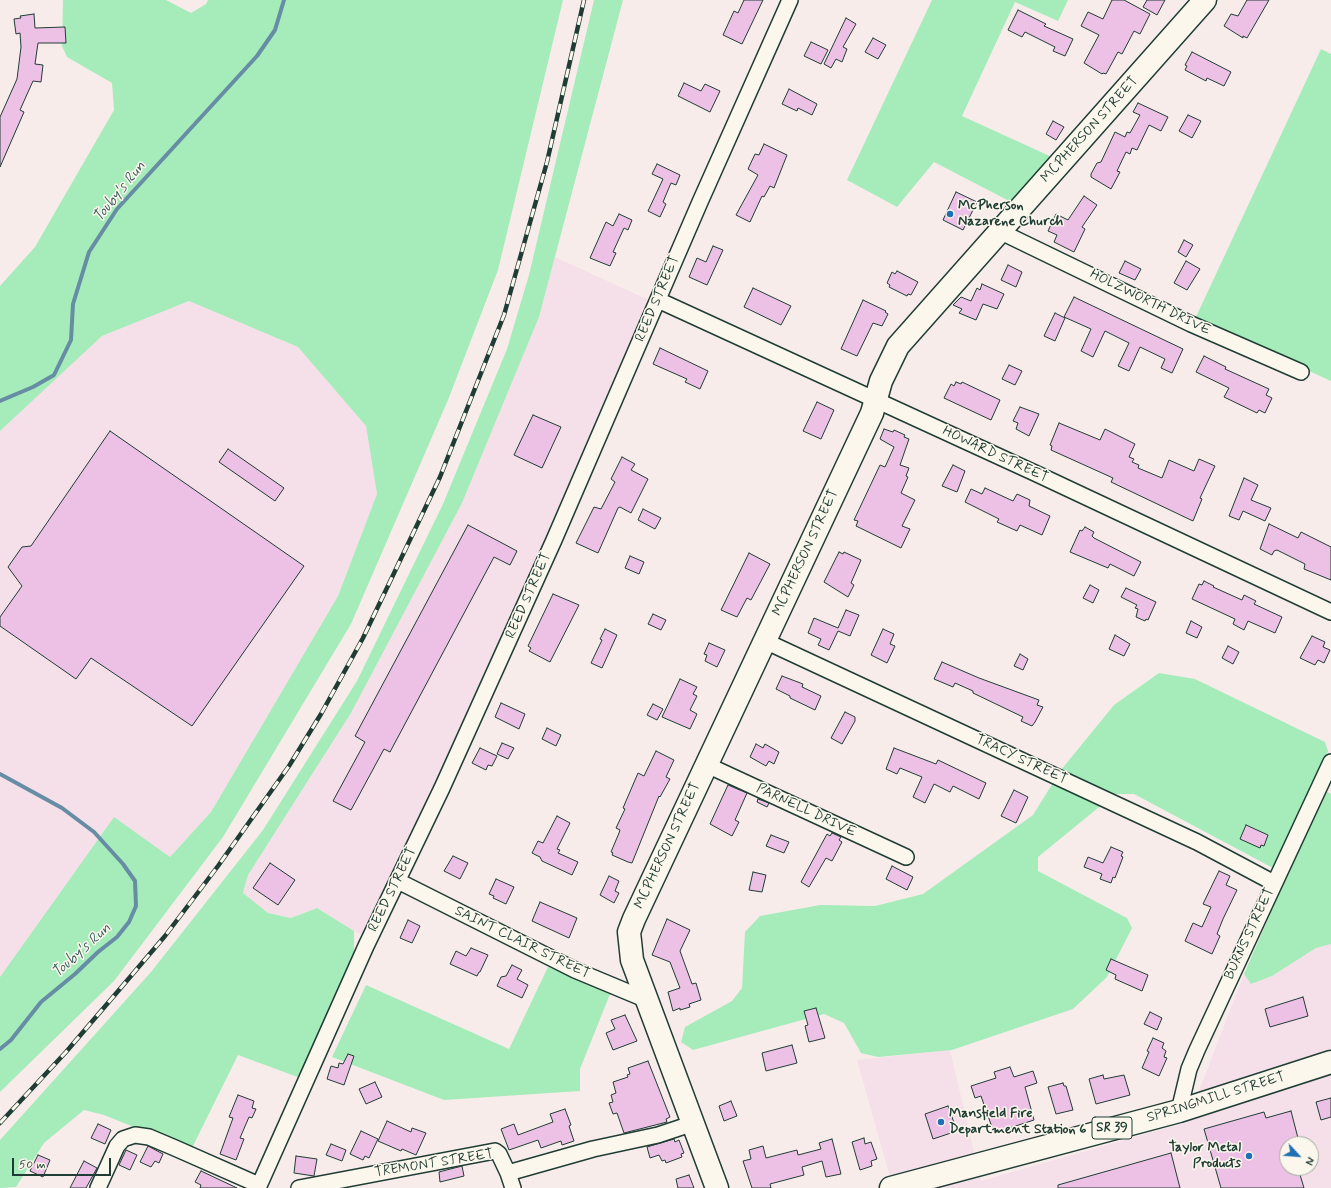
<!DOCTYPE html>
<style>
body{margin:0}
#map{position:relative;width:1331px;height:1188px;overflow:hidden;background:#f8eceb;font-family:Mynerve,sans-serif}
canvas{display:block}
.north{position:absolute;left:1279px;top:1136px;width:40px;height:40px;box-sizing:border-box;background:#fbf7ec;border:1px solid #a3ada2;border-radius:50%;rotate:116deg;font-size:11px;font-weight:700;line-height:16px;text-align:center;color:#1f3d34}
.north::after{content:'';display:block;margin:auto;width:14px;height:18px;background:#1f6fb2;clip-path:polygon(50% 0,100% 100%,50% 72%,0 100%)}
.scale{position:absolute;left:12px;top:1158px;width:99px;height:18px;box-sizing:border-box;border:2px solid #1f3d34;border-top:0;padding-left:5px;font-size:12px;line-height:14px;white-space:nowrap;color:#1f3d34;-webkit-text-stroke:3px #fbf7ec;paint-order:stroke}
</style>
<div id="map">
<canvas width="1331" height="1188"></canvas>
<div class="north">N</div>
<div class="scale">50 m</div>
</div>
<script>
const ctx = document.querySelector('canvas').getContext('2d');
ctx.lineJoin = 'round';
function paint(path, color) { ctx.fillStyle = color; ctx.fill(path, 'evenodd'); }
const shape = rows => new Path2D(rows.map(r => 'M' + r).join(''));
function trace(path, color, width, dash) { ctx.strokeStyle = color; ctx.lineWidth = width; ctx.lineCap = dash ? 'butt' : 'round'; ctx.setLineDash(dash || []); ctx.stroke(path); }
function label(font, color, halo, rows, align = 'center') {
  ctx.font = font + ' Mynerve,sans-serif'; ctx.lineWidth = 3; ctx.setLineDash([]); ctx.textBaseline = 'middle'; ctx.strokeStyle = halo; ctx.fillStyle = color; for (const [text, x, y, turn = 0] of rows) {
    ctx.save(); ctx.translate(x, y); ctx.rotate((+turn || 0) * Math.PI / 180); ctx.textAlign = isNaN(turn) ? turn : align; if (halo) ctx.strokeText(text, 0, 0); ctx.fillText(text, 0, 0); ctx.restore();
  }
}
const built = shape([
 [555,257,651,301,374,940,354,931,317,908,291,918,268,913,243,893,248,875,351,713,462,503,539,317],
 [189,301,298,347,366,426,377,494,338,596,211,812,170,857,114,817,0,977,0,431,102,336],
 [1331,944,1331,1188,893,1188,857,1060,950,1050,981,1181,1187,1122,1244,974,1252,984,1272,976,1316,948],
 [1287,1144,1311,1144,1311,1168,1287,1168]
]);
const green = shape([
 [63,0,166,0,191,13,206,4,208,0,563,0,498,270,448,400,351,624,223,837,114,981,0,1092,0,977,114,817,170,857,211,812,338,596,377,494,366,426,298,347,189,301,102,336,0,431,0,286,35,247,114,110,112,83,67,57,62,46],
 [594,0,623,0,539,317,462,503,351,713,248,875,243,893,268,913,291,918,317,908,354,931,354,954,303,1079,238,1055,191,1150,104,1115,84,1110,44,1143,16,1187,0,1188,0,1140,151,972,263,830,357,681,443,504,507,349,529,275],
 [932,0,1068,0,1058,21,1015,2,962,116,1054,158,1013,203,934,162,897,207,847,180],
 [1321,49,1331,54,1331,381,1195,319],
 [1159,673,1195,679,1325,742,1328,751,1273,868,1134,794,1115,794,1038,857,1038,871,1127,918,1132,928,1107,977,1073,1009,952,1050,878,1057,861,1053,844,1023,824,1014,693,1050,681,1042,685,1027,732,1001,742,988,745,932,760,916,820,905,875,906,923,894,1033,815,1061,770,1114,705],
 [1324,790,1331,794,1331,944,1316,948,1272,976,1251,984,1244,974],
 [548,967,610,994,580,1069,580,1091,444,1100,332,1057,366,985,509,1049]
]);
const stream = shape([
 [0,401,33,387,54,375,71,340,73,304,89,252,117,209,257,56,275,30,284,0],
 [0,774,62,808,94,832,123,864,135,881,136,906,129,922,117,937,98,952,75,974,41,1002,11,1040,0,1049]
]);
const building = shape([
 [744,0,763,0,742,44,723,35,734,11,738,13,744,0],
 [1112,0,1124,0,1150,14,1140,34,1134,31,1122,54,1118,52,1106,74,1103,73,1102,74,1084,63,1099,35,1081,26,1088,12,1103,19,1112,0],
 [1147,0,1165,0,1157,15,1143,7,1147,0],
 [1247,0,1269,0,1247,38,1243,36,1243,38,1224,26,1231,14,1238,16,1247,0],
 [1018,10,1046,24,1044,26,1073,39,1065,56,1053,51,1055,47,1025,32,1022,37,1008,30,1018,10],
 [34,14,35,28,65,27,66,43,38,43,35,64,43,65,41,82,33,81,20,110,24,112,0,167,0,117,17,79,21,47,20,33,16,34,14,19,21,18,20,16,34,14],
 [846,18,856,24,843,47,847,49,842,62,836,59,831,68,824,64,846,18],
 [873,38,886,45,878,59,865,52,873,38],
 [811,42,828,50,821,64,804,56,811,42],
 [1192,52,1231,72,1224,86,1207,78,1206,81,1185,70,1187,66,1185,65,1192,52],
 [684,83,701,91,705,84,720,91,710,112,678,96,684,83],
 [789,89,817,104,812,115,798,108,797,111,782,104,789,89],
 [1138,103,1168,117,1161,131,1149,125,1137,150,1132,148,1130,154,1126,152,1117,171,1120,172,1111,189,1091,177,1091,174,1097,163,1101,162,1115,132,1125,137,1127,132,1130,133,1140,115,1133,112,1138,103],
 [1188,115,1201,121,1192,138,1179,131,1188,115],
 [1053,121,1064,127,1056,140,1046,134,1053,121],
 [764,144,787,155,774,188,770,186,764,197,762,196,750,222,736,215,758,175,748,169,755,154,759,155,764,144],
 [657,164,680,175,676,185,671,183,663,202,666,204,660,217,648,211,663,179,652,174,657,164],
 [956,192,977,202,963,230,943,220,956,192],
 [1084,196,1097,205,1082,227,1085,229,1074,252,1054,242,1057,235,1048,231,1056,214,1068,220,1084,196],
 [619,214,632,220,628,230,624,228,613,252,616,253,610,266,590,258,606,222,613,226,619,214],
 [1184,240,1193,245,1186,257,1178,252,1184,240],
 [713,246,723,250,707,285,689,277,697,258,706,262,713,246],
 [1125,261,1141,269,1135,280,1119,273,1125,261],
 [1186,261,1200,269,1187,290,1174,283,1186,261],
 [1008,265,1022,272,1016,287,1001,280,1008,265],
 [897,271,918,282,911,295,908,294,907,296,889,287,890,285,887,283,892,272,895,274,897,271],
 [982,284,1004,294,997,309,983,304,976,320,959,313,962,309,953,305,961,297,971,301,977,288,980,290,982,284],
 [753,288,791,306,781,325,744,307,753,288],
 [1074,297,1183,349,1172,373,1161,368,1165,359,1140,347,1129,371,1118,366,1129,343,1105,331,1093,357,1081,351,1091,329,1064,317,1074,297],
 [863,300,886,311,885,312,888,314,882,326,873,323,857,356,841,349,863,300],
 [1055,313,1065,318,1055,341,1044,336,1055,313],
 [660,348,708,371,700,389,685,382,687,379,653,364,660,348],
 [1204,356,1226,367,1225,369,1269,389,1266,395,1272,398,1265,413,1259,410,1257,413,1224,397,1229,388,1196,372,1204,356],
 [1009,365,1022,371,1015,385,1002,379,1009,365],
 [956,382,961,384,962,382,1000,400,991,420,944,398,951,384,954,386,956,382],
 [817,402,834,410,821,439,803,431,817,402],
 [1020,407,1039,414,1029,436,1016,429,1018,423,1013,421,1020,407],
 [533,415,561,427,542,468,514,455,533,415],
 [1059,423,1100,440,1105,429,1135,444,1129,457,1134,459,1132,462,1139,465,1138,468,1162,478,1169,460,1194,471,1199,459,1215,466,1200,498,1202,499,1193,521,1111,482,1113,478,1051,450,1052,446,1050,445,1059,423],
 [884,429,893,432,894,430,905,435,904,437,909,439,900,465,909,468,906,476,908,477,901,493,915,500,902,526,910,529,901,548,856,526,858,521,854,520,880,465,885,467,894,447,880,439,884,429],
 [110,431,304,566,192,726,91,658,76,679,0,626,0,617,22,586,8,567,22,547,31,546,110,431],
 [228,449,284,488,275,501,219,462,228,449],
 [622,457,635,464,631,470,648,479,631,513,620,507,618,508,598,553,576,543,594,507,601,509,615,482,611,479,622,457],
 [953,465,965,471,957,492,942,486,953,465],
 [1244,478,1258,485,1251,500,1271,508,1265,521,1243,511,1239,520,1229,516,1244,478],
 [985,488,1013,501,1017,494,1030,500,1029,506,1050,516,1042,535,1020,525,1017,531,997,522,999,519,965,502,971,489,982,494,985,488],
 [643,509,661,518,655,529,638,520,643,509],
 [1269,524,1298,538,1301,532,1331,547,1331,580,1304,569,1305,564,1277,550,1274,551,1272,555,1260,549,1269,524],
 [468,525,517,551,510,565,494,557,390,752,384,749,351,810,333,801,365,742,355,736,468,525],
 [1085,527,1094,532,1092,536,1094,538,1141,562,1134,576,1110,564,1108,568,1070,552,1080,530,1082,531,1085,527],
 [839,552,843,554,844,552,861,560,851,583,854,585,848,597,824,582,839,552],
 [749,553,770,564,751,600,747,598,737,617,721,610,749,553],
 [630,556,644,562,639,574,625,568,630,556],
 [1204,581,1214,586,1213,587,1242,600,1244,595,1256,601,1254,604,1282,617,1275,633,1248,621,1244,630,1233,624,1235,619,1192,599,1199,584,1202,585,1204,581],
 [1090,585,1099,590,1093,603,1083,598,1090,585],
 [1126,588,1156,602,1148,620,1146,619,1145,621,1136,617,1138,609,1135,608,1137,605,1121,597,1126,588],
 [553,594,579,605,550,662,529,651,531,648,528,646,553,594],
 [846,610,859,615,850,636,838,631,829,650,818,645,821,639,808,633,814,618,838,628,846,610],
 [653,614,666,620,661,630,648,624,653,614],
 [1191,621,1202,627,1197,638,1186,633,1191,621],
 [605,629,617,635,602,668,591,663,602,640,600,639,605,629],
 [883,629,894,634,890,644,895,646,887,663,871,655,883,629],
 [1115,635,1130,644,1124,656,1109,649,1115,635],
 [1312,636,1325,642,1323,647,1330,650,1324,663,1318,660,1315,665,1300,658,1312,636],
 [709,643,725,650,717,667,705,661,707,655,704,654,709,643],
 [1228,646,1239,652,1233,664,1222,658,1228,646],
 [1020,654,1028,659,1023,670,1014,666,1020,654],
 [942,662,979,678,1039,700,1037,705,1043,707,1035,722,1032,726,1021,721,1023,717,973,693,973,691,955,683,953,687,934,679,942,662],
 [782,676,803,684,802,687,821,696,815,710,790,698,790,696,776,689,782,676],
 [680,679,697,687,693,694,697,696,690,710,697,714,690,729,662,717,680,679],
 [501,703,525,714,519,729,495,717,501,703],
 [653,704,663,709,657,720,647,715,653,704],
 [845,712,855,717,855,721,842,744,831,738,845,712],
 [547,728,561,735,556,746,542,739,547,728],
 [502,743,514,748,508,759,497,754,502,743],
 [756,744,763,748,765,744,779,752,774,764,769,761,766,766,750,757,756,744],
 [480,748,497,756,492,766,488,765,486,770,472,763,480,748],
 [894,748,936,764,938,760,986,783,979,799,953,786,950,792,934,784,925,803,913,797,922,777,900,768,897,774,886,769,894,748],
 [656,751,674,760,666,777,670,779,660,797,659,796,632,863,628,862,612,855,613,853,611,852,619,833,620,830,616,828,625,809,623,808,638,773,644,776,656,751],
 [728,785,747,793,735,820,739,822,732,836,710,824,728,785],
 [1014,790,1028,797,1016,823,1001,816,1014,790],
 [758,799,769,803,767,807,757,802,758,799],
 [557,816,570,823,557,849,560,850,558,853,578,862,572,875,542,861,540,857,532,853,538,841,543,843,557,816],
 [1246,825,1268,835,1264,846,1261,845,1260,848,1240,839,1246,825],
 [832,833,841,837,839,840,842,842,832,861,826,858,809,887,801,882,827,834,830,836,832,833],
 [771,835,789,842,784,853,766,846,771,835],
 [1111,847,1123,852,1121,856,1123,857,1115,878,1113,877,1111,883,1100,879,1102,874,1084,867,1088,857,1103,863,1111,847],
 [453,856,468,863,460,879,444,871,453,856],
 [270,863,295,880,278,905,253,888,270,863],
 [892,866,913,877,907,890,886,879,892,866],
 [1219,871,1230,876,1226,885,1237,890,1223,919,1217,934,1220,936,1212,954,1185,941,1193,923,1202,927,1211,907,1203,904,1219,871],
 [753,872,766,875,762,892,749,890,753,872],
 [609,876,619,881,615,891,619,893,614,903,600,895,609,876],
 [496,879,514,887,506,904,493,898,494,896,489,894,496,879],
 [540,902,577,918,569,938,532,921,540,902],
 [667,919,690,930,680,951,692,984,696,983,701,1000,689,1004,690,1007,680,1010,680,1008,673,1011,668,992,680,988,670,962,652,955,667,919],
 [408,920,420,926,412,943,400,938,408,920],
 [471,948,488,955,480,972,479,972,477,976,450,964,456,951,466,956,471,948],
 [1111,959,1148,975,1142,991,1115,979,1116,975,1106,970,1111,959],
 [512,965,522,970,517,979,528,985,522,998,497,986,501,977,506,976,512,965],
 [1303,997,1308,1016,1270,1027,1265,1009,1303,997],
 [816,1008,825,1038,809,1042,805,1026,808,1025,804,1011,816,1008],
 [1150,1012,1162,1018,1157,1030,1144,1024,1150,1012],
 [625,1015,637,1041,613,1050,606,1033,615,1029,611,1020,625,1015],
 [1153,1038,1164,1043,1162,1048,1166,1051,1164,1057,1167,1058,1159,1076,1142,1068,1149,1052,1147,1051,1153,1038],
 [792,1045,797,1063,766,1071,762,1053,792,1045],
 [348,1054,354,1056,344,1085,327,1079,331,1066,338,1068,339,1063,343,1064,348,1054],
 [648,1061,670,1117,666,1119,667,1122,624,1133,617,1113,613,1114,609,1103,613,1102,611,1095,616,1093,613,1082,628,1077,627,1075,630,1074,628,1068,648,1061],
 [1010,1067,1014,1077,1033,1071,1037,1083,1025,1087,1034,1120,994,1133,981,1096,975,1098,971,1086,996,1078,994,1072,1010,1067],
 [1103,1075,1104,1079,1124,1075,1130,1095,1096,1104,1089,1079,1103,1075],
 [375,1082,382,1097,366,1104,359,1089,375,1082],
 [1063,1083,1064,1086,1066,1086,1073,1110,1056,1114,1048,1087,1063,1083],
 [238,1095,254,1101,252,1108,256,1109,252,1118,249,1117,240,1138,244,1139,236,1160,220,1154,233,1118,229,1117,238,1095],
 [1331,1098,1331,1117,1321,1120,1316,1102,1331,1098],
 [731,1101,737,1116,724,1121,719,1106,731,1101],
 [948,1106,957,1131,933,1139,925,1114,948,1106],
 [565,1109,571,1125,569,1126,574,1141,562,1145,561,1141,541,1148,538,1140,509,1150,501,1129,514,1124,518,1135,553,1122,550,1114,565,1109],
 [1291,1111,1299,1142,1287,1144,1287,1168,1298,1168,1304,1188,1221,1188,1204,1129,1264,1112,1266,1118,1291,1111],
 [387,1121,411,1132,412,1128,426,1133,416,1155,402,1149,401,1151,378,1141,387,1121],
 [98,1124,111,1130,105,1144,91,1138,98,1124],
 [361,1131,378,1139,369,1158,365,1156,363,1160,350,1154,361,1131],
 [864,1138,865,1144,871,1142,877,1159,871,1161,872,1166,860,1170,852,1142,864,1138],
 [674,1139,675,1142,679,1140,684,1153,681,1154,682,1157,666,1163,665,1160,662,1161,659,1155,650,1158,647,1147,674,1139],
 [832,1139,841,1174,826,1177,822,1161,802,1167,804,1175,770,1184,771,1188,752,1188,743,1161,751,1159,749,1150,763,1146,766,1158,797,1150,798,1155,821,1149,819,1143,832,1139],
 [331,1144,346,1150,342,1161,326,1155,331,1144],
 [148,1146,163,1154,159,1163,155,1161,151,1167,140,1162,148,1146],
 [126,1150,137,1155,130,1170,119,1165,126,1150],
 [1171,1153,1180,1188,1058,1188,1058,1185,1171,1153],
 [38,1155,50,1160,43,1177,30,1171,38,1155],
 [296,1156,317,1159,314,1176,294,1173,296,1156],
 [84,1161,97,1168,86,1188,70,1188,84,1161],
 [462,1166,464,1176,440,1182,439,1172,462,1166],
 [201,1171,237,1188,200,1188,201,1185,195,1182,201,1171],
 [689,1175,694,1188,678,1188,676,1179,689,1175]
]);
const street = shape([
 [999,231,1191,324,1301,372],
 [658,300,1037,474,1331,612],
 [765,641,1197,842,1274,883],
 [707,765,906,857],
 [398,881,575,970,647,1000],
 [1179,1111,1189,1069,1197,1050,1331,762],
 [508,1173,513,1188],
 [98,1188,117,1146,123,1139,135,1135,149,1137,175,1148,259,1185],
 [258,1188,366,946,442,788,554,540,700,202,790,0],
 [299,1188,495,1151,499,1154,508,1173,593,1149,658,1135,694,1123]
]);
const secondary = shape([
 [717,1188,632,960,629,932,634,919,872,413,881,381,898,346,1205,0]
]);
const primary = shape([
 [891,1188,1179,1111,1331,1062]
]);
const rail = shape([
 [0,1123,66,1052,119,990,165,936,218,866,289,766,321,714,363,638,440,477,504,315,547,162,584,0]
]);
const markers = [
 [950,214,4,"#1f6fb2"],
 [941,1122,4,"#1f6fb2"],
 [1249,1156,4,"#1f6fb2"]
];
const shields = [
 [1112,1128,40]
];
const shieldNames = [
 ["SR 39",1112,1128]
];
const streetNames = [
 ["MCPHERSON STREET",1090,130,-48],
 ["REED STREET",658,299,-67],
 ["HOLZWORTH DRIVE",1150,303,26],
 ["HOWARD STREET",995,455,25],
 ["MCPHERSON STREET",806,553,-65],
 ["REED STREET",529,596,-66],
 ["TRACY STREET",1021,760,25],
 ["PARNELL DRIVE",806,811,25],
 ["MCPHERSON STREET",668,846,-65],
 ["REED STREET",393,890,-64],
 ["BURNS STREET",1250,934,-65],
 ["SAINT CLAIR STREET",522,943,26],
 ["SPRINGMILL STREET",1216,1098,-17],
 ["TREMONT STREET",434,1164,-9]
];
const poiNames = [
 ["McPherson",958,206],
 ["Nazarene Church",958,222],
 ["Mansfield Fire",949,1114],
 ["Department Station 6",949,1130],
 ["Taylor Metal",1241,1148,"right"],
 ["Products",1241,1164,"right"]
];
const waterNames = [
 ["Touby's Run",120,192,-51],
 ["Touby's Run",82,951,-42]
];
paint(built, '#f5dfe9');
paint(green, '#a5ecba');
trace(stream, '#678da5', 4);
paint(building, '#edc0e5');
trace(building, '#1f3d34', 1);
trace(street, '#1f3d34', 18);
trace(secondary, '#1f3d34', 25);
trace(primary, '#1f3d34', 25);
trace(street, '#fbf7ec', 15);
trace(secondary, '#fbf7ec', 22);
trace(primary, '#fbf7ec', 22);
trace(rail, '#1f3d34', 4.5);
trace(rail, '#fbf7ec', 3, [9]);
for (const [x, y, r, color] of markers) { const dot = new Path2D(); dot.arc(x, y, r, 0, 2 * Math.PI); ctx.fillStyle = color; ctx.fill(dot); trace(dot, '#fbf7ec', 1.5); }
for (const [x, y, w] of shields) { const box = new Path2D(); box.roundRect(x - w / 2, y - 11, w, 22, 3); ctx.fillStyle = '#fbf7ec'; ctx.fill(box); trace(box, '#1f3d34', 1); }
label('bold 13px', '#1f3d34', null, shieldNames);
label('14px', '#1f3d34', '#fbf7ec', streetNames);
label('bold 14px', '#1f3d34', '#fbf7ec', poiNames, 'left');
label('italic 15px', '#3d5e63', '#fbf7ec', waterNames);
</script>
